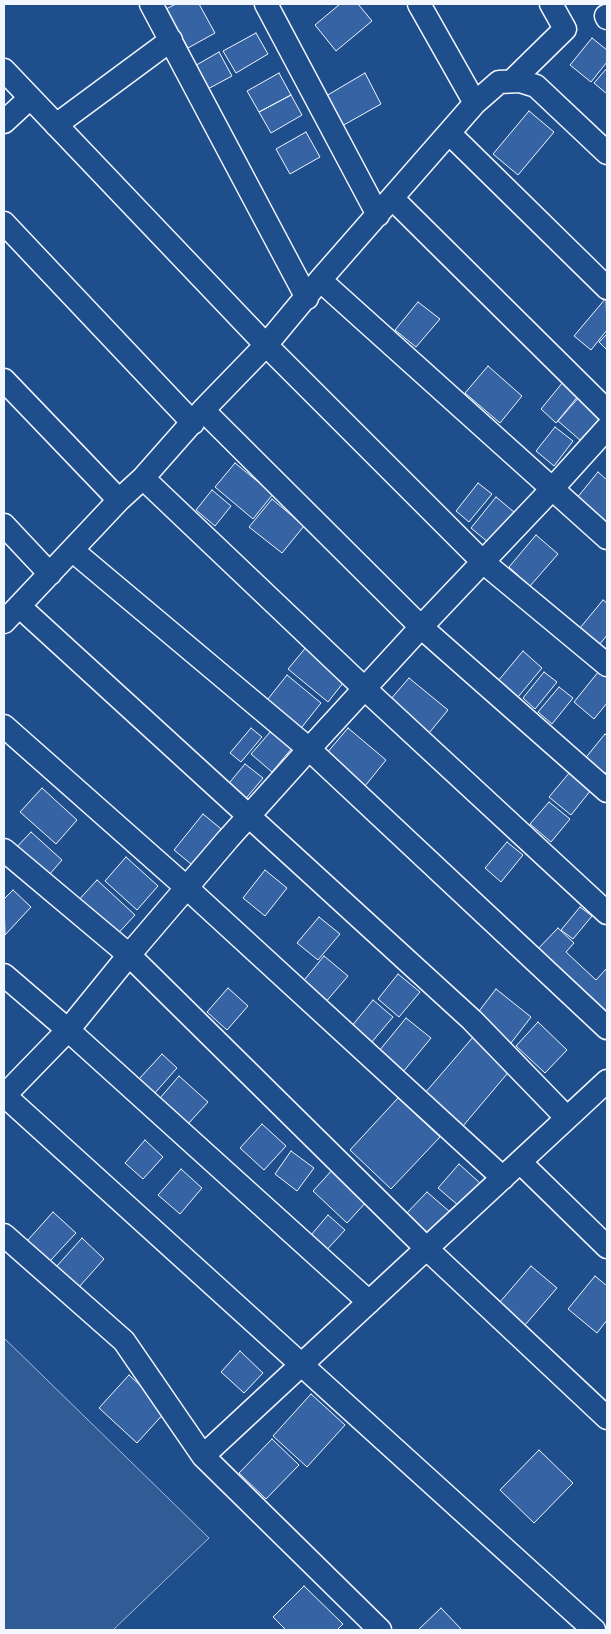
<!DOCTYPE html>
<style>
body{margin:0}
#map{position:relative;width:611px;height:1634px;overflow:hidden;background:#1f4e8c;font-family:"Archivo Narrow",sans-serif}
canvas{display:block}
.frame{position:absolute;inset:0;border:5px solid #f2f6ff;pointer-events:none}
</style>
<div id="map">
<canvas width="611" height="1634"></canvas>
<div class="frame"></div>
</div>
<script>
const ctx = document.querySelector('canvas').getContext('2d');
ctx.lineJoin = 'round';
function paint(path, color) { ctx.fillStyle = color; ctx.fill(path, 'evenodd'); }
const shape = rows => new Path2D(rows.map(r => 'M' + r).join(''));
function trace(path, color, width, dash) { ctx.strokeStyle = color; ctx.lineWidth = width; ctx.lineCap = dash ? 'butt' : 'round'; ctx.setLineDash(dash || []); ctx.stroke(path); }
const green = shape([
 [4,1338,209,1538,113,1630,4,1630,4,1338]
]);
const building = shape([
 [176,4,199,4,215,33,188,48,166,9,176,4],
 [340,4,358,4,372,21,336,51,315,25,340,4],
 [256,33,268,54,236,73,223,51,256,33],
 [592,38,607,50,607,62,591,82,570,65,592,38],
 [219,52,232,76,206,90,193,67,219,52],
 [607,68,607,94,594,83,607,68],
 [279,73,291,95,259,112,247,91,279,73],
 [365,73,381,104,342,126,326,96,365,73],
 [291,95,302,115,271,133,259,112,291,95],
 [529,111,554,132,518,175,493,154,529,111],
 [306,132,320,157,290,174,276,149,306,132],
 [606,298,607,330,591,350,574,336,606,298],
 [418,302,440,319,416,347,395,330,418,302],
 [607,334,607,350,599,342,607,334],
 [488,366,522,396,500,423,465,393,488,366],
 [563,382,579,395,556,423,541,409,563,382],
 [581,395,603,415,580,440,558,421,581,395],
 [555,427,573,441,554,466,536,451,555,427],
 [235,463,273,494,253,519,215,487,235,463],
 [598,472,607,480,607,525,576,499,598,472],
 [478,483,492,494,469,522,456,511,478,483],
 [212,490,231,506,215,526,196,510,212,490],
 [496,497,514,512,489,543,471,528,496,497],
 [272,499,304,526,282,553,249,527,272,499],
 [536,535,558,554,530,586,509,567,536,535],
 [603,600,607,603,607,635,600,644,580,628,603,600],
 [308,645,347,678,328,702,288,669,308,645],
 [523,651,542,668,518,697,498,681,523,651],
 [599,671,607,678,607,703,594,719,574,702,599,671],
 [544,672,557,682,535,709,523,698,544,672],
 [287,675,321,703,298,732,264,704,287,675],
 [409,678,448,710,429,733,390,700,409,678],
 [559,687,573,698,552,724,538,712,559,687],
 [251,728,262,737,241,762,230,753,251,728],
 [348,728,386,760,365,786,326,754,348,728],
 [271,731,292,748,272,772,251,754,271,731],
 [605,734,607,736,607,771,602,777,583,761,605,734],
 [245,764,263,778,243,802,225,788,245,764],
 [570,772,591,790,571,815,549,797,570,772],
 [42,788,77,820,56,844,20,812,42,788],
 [549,802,570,819,551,842,530,824,549,802],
 [203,814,226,833,197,869,174,850,203,814],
 [31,832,62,860,43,882,11,853,31,832],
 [507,842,523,855,501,882,485,868,507,842],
 [126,857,158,886,137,910,105,881,126,857],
 [265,870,287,888,265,916,243,898,265,870],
 [97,880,135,915,113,939,75,904,97,880],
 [13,890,31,907,5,935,4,899,13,890],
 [580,907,592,916,573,939,561,930,580,907],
 [319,917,340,934,318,960,297,943,319,917],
 [558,928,574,943,566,952,596,980,607,968,607,1016,534,953,558,928],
 [324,956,348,976,324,1004,300,985,324,956],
 [398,974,420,992,399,1017,378,999,398,974],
 [228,988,248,1006,227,1030,207,1012,228,988],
 [496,989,531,1017,511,1043,476,1015,496,989],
 [373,1000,393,1017,371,1043,351,1027,373,1000],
 [406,1018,431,1038,403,1072,379,1051,406,1018],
 [538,1022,567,1050,545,1073,516,1046,538,1022],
 [474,1036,512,1068,463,1126,425,1093,474,1036],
 [162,1054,177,1068,154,1094,139,1079,162,1054],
 [179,1076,208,1102,188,1124,160,1098,179,1076],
 [398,1098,440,1137,391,1189,350,1150,398,1098],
 [262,1124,286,1146,264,1170,240,1148,262,1124],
 [145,1140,163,1157,143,1179,125,1163,145,1140],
 [291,1151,314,1168,297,1191,275,1174,291,1151],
 [459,1164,480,1183,459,1206,438,1188,459,1164],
 [334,1168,368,1200,347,1223,313,1191,334,1168],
 [181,1169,202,1188,180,1214,158,1195,181,1169],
 [427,1192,450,1212,429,1236,405,1215,427,1192],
 [53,1212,76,1233,50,1261,27,1241,53,1212],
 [328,1215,345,1230,322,1255,306,1241,328,1215],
 [82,1238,104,1259,79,1287,56,1267,82,1238],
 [531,1266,557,1288,525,1325,499,1303,531,1266],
 [595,1276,607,1286,607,1320,597,1333,568,1309,595,1276],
 [240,1351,263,1373,244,1393,221,1372,240,1351],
 [129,1375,167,1410,137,1443,99,1408,129,1375],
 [311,1394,345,1425,307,1467,273,1436,311,1394],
 [272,1439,299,1465,266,1499,239,1473,272,1439],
 [539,1450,573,1483,534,1523,500,1490,539,1450],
 [304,1586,343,1624,337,1630,286,1630,273,1617,304,1586],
 [441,1608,462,1630,418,1630,441,1608]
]);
const minor = shape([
 [151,4,307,298],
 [266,4,378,215],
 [419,4,475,103],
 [606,16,607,18],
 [4,70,266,345,203,410,143,478,119,500,4,622],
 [512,81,565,29,551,4],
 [4,122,30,98],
 [56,125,171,40],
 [449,133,607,288],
 [607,153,536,86,520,81,499,82,475,103,320,280,266,345,483,562,607,665],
 [393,199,607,411],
 [4,223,193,423],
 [320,280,607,538],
 [4,380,119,500],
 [203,410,421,627,607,791],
 [143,478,365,689,607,913],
 [4,525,50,574],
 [72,550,309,749,607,1028],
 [19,606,472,1020,567,1118],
 [4,726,187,888,503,1178],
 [4,850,129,955,427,1249,607,1418],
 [4,975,68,1030,369,1302],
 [4,1095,594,1630],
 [4,1096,68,1030,129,955,228,839,309,749,421,627,552,489,607,428],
 [520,1162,607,1247],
 [4,1235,124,1341,203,1456,380,1630],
 [203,1456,607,1081]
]);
paint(green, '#305b95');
trace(green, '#a8bbd7', 1);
paint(building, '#3563a3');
trace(building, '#f2f6ff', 1);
trace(minor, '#f2f6ff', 25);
trace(minor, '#1f4e8c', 22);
</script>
